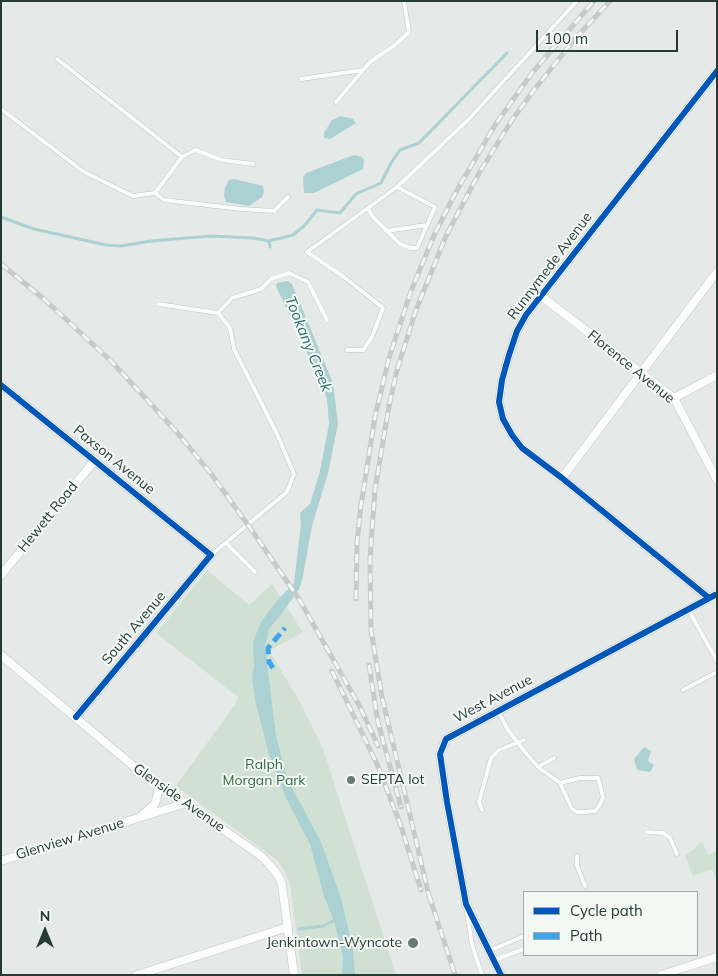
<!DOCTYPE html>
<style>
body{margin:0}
#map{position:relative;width:718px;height:976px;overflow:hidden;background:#e5e9e7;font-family:Mulish,sans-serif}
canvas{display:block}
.frame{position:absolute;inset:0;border:2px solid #253b33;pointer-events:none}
.legend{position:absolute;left:523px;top:891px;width:175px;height:65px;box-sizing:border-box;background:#f4f8f5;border:1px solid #a1aca7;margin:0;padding:6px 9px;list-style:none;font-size:15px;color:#253b33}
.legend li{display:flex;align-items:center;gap:10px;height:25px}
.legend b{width:25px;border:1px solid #a1aca7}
.north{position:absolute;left:20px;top:906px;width:50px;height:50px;-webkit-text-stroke:4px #f4f8f5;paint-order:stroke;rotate:0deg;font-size:14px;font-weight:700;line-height:20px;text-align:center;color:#253b33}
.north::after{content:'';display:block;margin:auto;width:18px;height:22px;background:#253b33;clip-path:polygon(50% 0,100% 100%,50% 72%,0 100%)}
.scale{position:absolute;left:536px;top:30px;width:142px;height:22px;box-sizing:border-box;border:2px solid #253b33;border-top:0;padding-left:6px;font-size:15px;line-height:18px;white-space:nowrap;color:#253b33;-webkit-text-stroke:4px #f4f8f5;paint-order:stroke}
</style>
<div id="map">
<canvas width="718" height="976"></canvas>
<div class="frame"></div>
<ul class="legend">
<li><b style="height:6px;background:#0057b8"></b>Cycle path</li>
<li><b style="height:6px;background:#3ea4eb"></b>Path</li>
</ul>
<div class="north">N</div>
<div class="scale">100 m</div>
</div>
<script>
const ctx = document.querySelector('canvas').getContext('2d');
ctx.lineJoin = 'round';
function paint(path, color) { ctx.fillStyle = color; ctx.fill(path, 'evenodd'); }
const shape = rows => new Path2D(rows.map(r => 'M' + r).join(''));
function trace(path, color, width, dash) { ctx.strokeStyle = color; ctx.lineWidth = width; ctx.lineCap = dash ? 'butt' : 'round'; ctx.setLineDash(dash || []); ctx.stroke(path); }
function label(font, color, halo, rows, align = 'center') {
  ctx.font = font + ' Mulish,sans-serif'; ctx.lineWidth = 4; ctx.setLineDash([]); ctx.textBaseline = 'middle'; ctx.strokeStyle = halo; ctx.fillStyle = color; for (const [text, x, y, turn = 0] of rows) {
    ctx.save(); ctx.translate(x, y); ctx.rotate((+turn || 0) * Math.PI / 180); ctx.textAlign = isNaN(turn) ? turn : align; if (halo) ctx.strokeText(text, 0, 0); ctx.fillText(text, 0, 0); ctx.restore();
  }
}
const green = shape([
 [207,570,249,605,272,584,302,631,300,634,269,651,296,695,323,749,396,975,302,975,290,883,283,869,278,861,176,786,236,703,238,697,156,633],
 [702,842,708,855,717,851,717,883,712,869,693,876,685,856]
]);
const water = shape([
 [341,116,353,119,356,123,330,139,324,138,324,133,332,120],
 [354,155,362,157,364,160,363,169,314,193,304,193,303,177,306,173],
 [234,179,263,186,264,192,262,197,249,206,226,202,224,195,225,188,229,180],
 [288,281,292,284,333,383,338,424,328,473,312,526,302,581,299,589,280,616,269,629,265,647,276,736,287,778,321,842,341,898,353,949,355,975,342,975,343,956,334,921,324,896,310,844,286,798,268,751,255,700,252,677,254,666,253,642,261,622,275,603,294,583,301,524,300,513,310,504,320,471,329,424,327,399,314,368,276,286,277,283],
 [644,747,651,751,648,761,654,765,650,772,637,770,634,759]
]);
const stream = shape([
 [1,217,34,229,106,245,121,246,151,241,211,236,253,238,269,241,270,247],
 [269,241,293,235,304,226,317,210,340,213,356,194,381,183,391,163,400,150,419,143,507,53],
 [299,929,323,926,337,919]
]);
const service = shape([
 [301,79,363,70],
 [336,102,370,62,395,45,409,32,404,1],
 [1,109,84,172,133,196,155,193,182,157,57,59],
 [182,157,195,150,222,160,253,164],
 [155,193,164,200,241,209,274,211,288,197],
 [368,208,373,217,400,244,411,248,417,248,435,207,397,187],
 [386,231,427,225],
 [158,304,218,313,230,328,234,349,277,434,294,474,287,492,211,555],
 [218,313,232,298,261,289,271,279,289,273,308,282,327,320],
 [347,350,363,350,372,337,383,308,344,277,307,252,397,187,469,119,577,1],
 [226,543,255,572],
 [688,609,717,661],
 [683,690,717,672],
 [498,711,508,730,525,752,538,767,560,783,572,809,577,812,583,812,595,811,600,805,603,797,598,778,580,778,560,783],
 [538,767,554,758],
 [482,810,479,802,491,758,499,750,524,740],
 [646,832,663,833,670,838,677,854],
 [577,856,577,866,585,886],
 [467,912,472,945,482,975],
 [489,951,524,936],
 [494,960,524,949]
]);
const minor = shape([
 [541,296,674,398,717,480],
 [1,385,211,555,76,717],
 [674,398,717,375],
 [562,478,717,272],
 [1,575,95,460],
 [709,598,562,478,522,448,512,435,503,419,499,402,502,380,509,355,517,331,526,315,717,71],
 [1,655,138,770,261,856,269,864,279,877,282,885,294,975],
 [142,815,154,805,156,801,158,792,157,783],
 [1,861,186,803],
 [137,975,288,927],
 [501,975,466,904,447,802,440,754,446,739,717,594],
 [661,975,717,957]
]);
const rail = shape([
 [1,264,45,300,111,361,175,430,212,475,253,532,299,599,360,707,378,746],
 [356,599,357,543,361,505,375,417,389,358,411,291,435,233,456,192,495,125,532,73,594,1],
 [369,665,378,722,401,807],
 [332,671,377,764,401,826,421,890],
 [429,895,455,975],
 [430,900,382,697,371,630,370,559,375,489,389,406,397,370,416,310,446,236,479,173,512,120,534,90,574,40,610,1]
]);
const quiet = shape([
 [273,668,269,662,268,648,285,628]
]);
const cycleway = shape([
 [1,385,211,555,76,717],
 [709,598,562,478,522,448,512,435,503,419,499,402,502,380,509,355,517,331,526,315,717,71],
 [501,975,466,904,447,802,440,754,446,739,715,595]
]);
const markers = [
 [351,780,5,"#687872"],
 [413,943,6,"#687872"]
];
const streetNames = [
 ["Runnymede Avenue",550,266,-53],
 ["Florence Avenue",631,367,39],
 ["Paxson Avenue",114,460,39],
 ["Hewett Road",48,517,-51],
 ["South Avenue",134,628,-50],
 ["West Avenue",493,699,-28],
 ["Glenside Avenue",179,798,35],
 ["Glenview Avenue",70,839,-17]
];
const parkNames = [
 ["Ralph",264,765],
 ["Morgan Park",264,781]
];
const poiNames = [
 ["SEPTA lot",361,780],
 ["Jenkintown-Wyncote",402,943,"right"]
];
const waterNames = [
 ["Tookany Creek",308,344,68]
];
paint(green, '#d0e1d3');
paint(water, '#abd1d3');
trace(stream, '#abd1d3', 3);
trace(service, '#c2c6c4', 5);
trace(minor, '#c2c6c4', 9);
trace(service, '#fbfcfb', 4);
trace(minor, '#fbfcfb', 8);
trace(rail, '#c7cac9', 5);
trace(rail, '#f4f8f5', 3, [9]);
trace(quiet, '#3ea4eb', 5, [10, 5]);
trace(cycleway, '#0057b8', 6);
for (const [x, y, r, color] of markers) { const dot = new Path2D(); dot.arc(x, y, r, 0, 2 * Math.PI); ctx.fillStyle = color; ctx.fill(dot); trace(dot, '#f4f8f5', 2); }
label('14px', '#253b33', '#f4f8f5', streetNames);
label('14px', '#346d44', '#f4f8f5', parkNames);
label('14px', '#253b33', '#f4f8f5', poiNames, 'left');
label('italic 15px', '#266b70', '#f4f8f5', waterNames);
</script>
